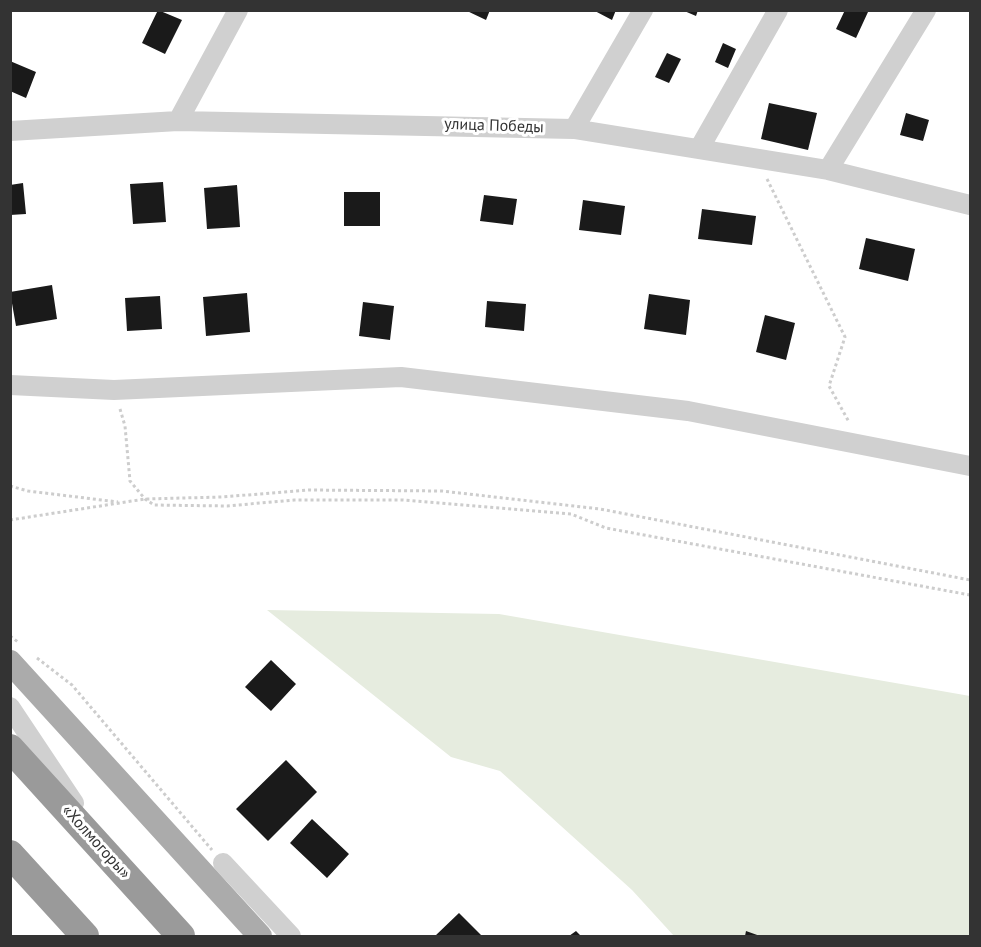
<!DOCTYPE html>
<meta charset="utf-8">
<style>
body{margin:0}
#map{position:relative;width:981px;height:947px;overflow:hidden;background:#fff;font-family:"PT Sans",sans-serif}
canvas{display:block}
.frame{position:absolute;inset:0;border:12px solid #333;pointer-events:none}
</style>
<div id="map">
<canvas width="981" height="947"></canvas>
<div class="frame"></div>
</div>
<script>
const ctx = document.querySelector('canvas').getContext('2d');
ctx.lineJoin = 'round';
function paint(path, color) { ctx.fillStyle = color; ctx.fill(path, 'evenodd'); }
const shape = rows => new Path2D(rows.map(r => 'M' + r).join(''));
function trace(path, color, width, dash) { ctx.strokeStyle = color; ctx.lineWidth = width; ctx.lineCap = dash ? 'butt' : 'round'; ctx.setLineDash(dash || []); ctx.stroke(path); }
function label(font, color, halo, rows, align = 'center') {
  ctx.font = font + ' "PT Sans",sans-serif'; ctx.lineWidth = 6; ctx.setLineDash([]); ctx.textBaseline = 'middle'; ctx.strokeStyle = halo; ctx.fillStyle = color; for (const [text, x, y, turn = 0] of rows) {
    ctx.save(); ctx.translate(x, y); ctx.rotate((+turn || 0) * Math.PI / 180); ctx.textAlign = isNaN(turn) ? turn : align; if (halo) ctx.strokeText(text, 0, 0); ctx.fillText(text, 0, 0); ctx.restore();
  }
}
const green = shape([
 [267,610,499,614,970,696,970,936,674,936,632,890,500,771,451,757]
]);
const building = shape([
 [158,10,182,20,165,54,142,43],
 [465,10,490,10,486,20],
 [593,10,616,10,612,20],
 [682,10,698,10,696,16],
 [845,10,868,12,856,38,836,29],
 [723,43,736,49,728,68,715,62],
 [667,53,681,59,669,83,655,77],
 [10,61,36,72,26,98,10,91],
 [769,103,817,113,808,150,761,139],
 [906,113,929,120,923,141,900,135],
 [163,182,166,222,133,224,130,184],
 [23,183,26,214,10,215,10,185],
 [237,185,240,227,207,229,204,188],
 [344,192,380,192,380,226,344,226],
 [484,195,517,199,513,225,480,221],
 [583,200,625,206,621,235,579,230],
 [702,209,756,216,752,245,698,239],
 [866,238,915,249,908,281,859,269],
 [52,285,57,319,16,326,10,292],
 [247,293,250,332,206,336,203,297],
 [649,294,690,300,686,335,644,329],
 [160,296,162,329,127,331,125,298],
 [487,301,526,304,524,331,485,327],
 [363,302,394,306,390,340,359,336],
 [765,315,795,323,786,360,756,352],
 [271,660,296,684,271,711,245,687],
 [286,760,317,792,268,841,236,809],
 [312,819,349,854,327,878,290,843],
 [459,913,482,936,435,936],
 [576,931,581,936,569,936],
 [746,931,760,936,745,936]
]);
const path = shape([
 [767,179,845,337,829,386,849,422],
 [120,409,125,426,130,481,145,499,154,505,227,506,294,500,403,500,571,514,606,528,970,595],
 [10,486,28,491,118,502],
 [10,520,145,499,222,497,309,490,442,491,600,509,970,580],
 [10,636,18,642],
 [37,658,72,685,212,850]
]);
const minor = shape([
 [178,121,238,10],
 [574,129,643,10],
 [10,131,178,121,574,129,828,170,970,205],
 [699,149,778,10],
 [828,170,926,10],
 [10,385,114,390,401,377,688,411,970,466],
 [10,707,74,803],
 [223,863,291,936]
]);
const major = shape([
 [10,662,260,936]
]);
const highway = shape([
 [10,748,181,936],
 [10,854,85,936]
]);
const streetNames = [
 ["улица Победы",494,126,2],
 ["«Холмогоры»",96,842,48]
];
paint(green, '#e6ecdf');
paint(building, '#1a1a1a');
trace(path, '#cdcdcd', 3, [3, 3]);
trace(minor, '#d0d0d0', 20);
trace(major, '#ababab', 24);
trace(highway, '#9a9a9a', 28);
label('16px', '#333', '#fff', streetNames);
</script>
